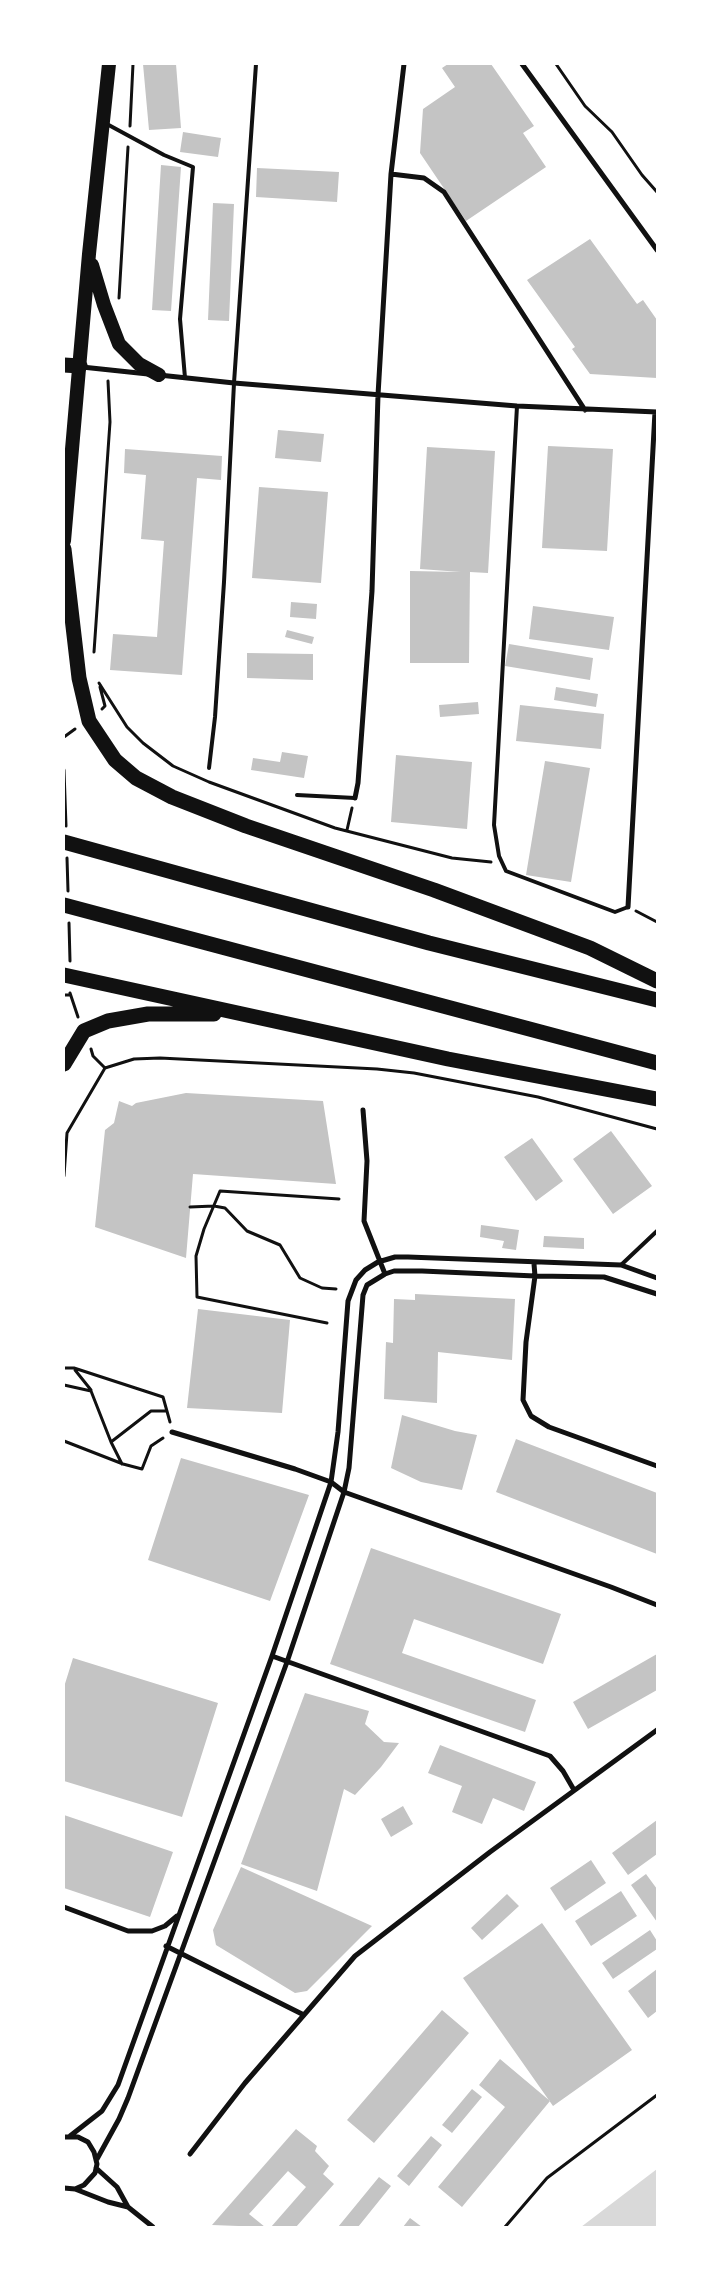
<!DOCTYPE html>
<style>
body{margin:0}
#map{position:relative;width:721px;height:2291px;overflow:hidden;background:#fff;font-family:Lora,serif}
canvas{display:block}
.frame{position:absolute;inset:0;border:65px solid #fff;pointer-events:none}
</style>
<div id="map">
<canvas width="721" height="2291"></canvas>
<div class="frame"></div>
</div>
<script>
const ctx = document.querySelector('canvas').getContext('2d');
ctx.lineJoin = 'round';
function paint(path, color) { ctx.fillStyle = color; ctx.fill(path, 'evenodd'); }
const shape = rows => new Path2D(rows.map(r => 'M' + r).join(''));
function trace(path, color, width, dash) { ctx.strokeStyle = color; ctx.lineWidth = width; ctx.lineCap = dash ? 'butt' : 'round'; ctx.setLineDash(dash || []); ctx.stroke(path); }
const water = shape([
 [657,2169,657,2227,581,2227]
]);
const building = shape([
 [143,64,176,64,181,128,149,130],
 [448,64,491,64,534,126,523,133,546,167,466,221,420,153,423,109,455,87,442,68],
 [183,132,221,138,218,157,180,152],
 [161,165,181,167,171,311,152,310],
 [257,168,339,172,337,202,256,197],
 [213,203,234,204,229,321,208,320],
 [590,239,637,304,643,300,657,320,657,378,590,374,572,349,575,347,527,280],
 [278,430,324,434,321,462,275,458],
 [548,446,613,449,607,551,542,548],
 [427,447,495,451,488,573,470,572,469,663,410,663,410,571,461,572,420,569],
 [125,449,222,456,221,480,197,478,182,675,110,670,113,634,157,637,164,541,141,539,146,475,124,473],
 [259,487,328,492,321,583,252,578],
 [291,602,317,604,316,619,290,617],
 [533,606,614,617,609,650,529,639],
 [287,630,314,637,312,644,285,637],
 [509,644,593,658,590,680,505,666],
 [247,653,313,654,313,680,247,678],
 [556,687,598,694,596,707,554,700],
 [478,702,479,714,440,717,439,705],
 [520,705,604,714,601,749,516,741],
 [282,752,308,756,304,778,251,770,253,758,280,762],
 [396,755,472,762,467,829,391,822],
 [545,761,590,768,571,882,526,875],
 [186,1093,323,1101,336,1184,193,1174,186,1258,95,1227,105,1130,114,1123,119,1101,132,1106,136,1103],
 [611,1131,652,1186,613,1214,573,1159],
 [532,1138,563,1181,536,1201,504,1157],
 [481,1225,519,1230,516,1250,502,1248,504,1241,480,1237],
 [544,1236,584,1238,584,1249,543,1247],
 [415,1294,515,1299,512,1360,438,1352,437,1403,384,1399,386,1342,393,1343,394,1299,415,1300],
 [198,1309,290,1320,282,1413,187,1408],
 [402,1415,455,1431,477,1435,462,1490,421,1482,391,1468],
 [516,1439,657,1493,657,1554,496,1492],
 [181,1458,309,1495,270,1601,148,1560],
 [371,1548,561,1614,543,1664,414,1619,402,1653,536,1700,525,1732,330,1664],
 [657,1654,657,1690,588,1729,573,1702],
 [73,1658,218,1703,182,1817,64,1781,64,1687],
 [305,1693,369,1711,365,1724,384,1742,399,1743,381,1767,355,1795,344,1789,317,1891,241,1864],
 [440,1745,536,1782,524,1811,493,1798,482,1824,452,1812,462,1786,428,1773],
 [403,1806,413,1824,391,1837,381,1819],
 [64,1815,173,1852,150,1917,64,1888],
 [657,1820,657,1854,628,1875,612,1853],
 [591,1860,606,1883,565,1911,550,1888],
 [241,1867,372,1926,307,1991,295,1993,216,1945,213,1930],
 [646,1874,657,1889,657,1922,631,1885],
 [621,1891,637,1916,591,1946,575,1921],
 [507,1894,519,1906,482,1940,471,1928],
 [542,1923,632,2050,553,2106,463,1978],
 [650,1930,657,1941,657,1949,613,1979,602,1963],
 [657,1969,657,2011,648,2018,628,1991],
 [442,2010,469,2033,374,2143,347,2120],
 [500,2059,550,2101,462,2207,438,2187,505,2107,479,2085],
 [472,2089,482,2097,452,2133,442,2125],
 [296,2129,317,2146,315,2151,329,2166,323,2174,334,2184,296,2227,271,2227,306,2187,288,2171,249,2214,265,2227,212,2225],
 [431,2136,442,2145,409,2186,397,2176],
 [379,2177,391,2186,358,2227,338,2227],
 [410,2218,422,2227,403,2227]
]);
const path = shape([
 [556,64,585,106,612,132,642,175,657,192],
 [130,126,133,64],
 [119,298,128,147],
 [94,652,110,422,108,381],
 [99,683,127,727,143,743,173,766,209,782,335,828,452,858,491,862],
 [100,687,105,706,102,709],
 [64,737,75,729],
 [64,770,66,826],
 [347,830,352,808],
 [67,858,68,891],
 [636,911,657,922],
 [69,923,70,961],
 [70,993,78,1017],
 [64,995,70,995],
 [91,1049,93,1056,105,1068],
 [105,1068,134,1059,160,1058,377,1069,414,1073,538,1097,657,1129],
 [64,1176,67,1133,105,1068],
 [190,1207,214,1206,225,1208,247,1231,280,1245,300,1278,322,1288,336,1289],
 [327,1323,197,1297,196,1256,204,1229,220,1191,339,1199],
 [64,1368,74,1368,163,1397,170,1422],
 [75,1370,91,1390],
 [64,1385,91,1391,111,1442,151,1411,167,1411],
 [64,1441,123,1464,142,1469,151,1446,163,1438],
 [111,1442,122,1464],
 [505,2227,547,2178,657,2095]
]);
const service = shape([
 [105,123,164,155,193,167,180,319,185,378],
 [517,406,494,825,499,856,506,871,615,912,628,907],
 [209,768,215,717,224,582,234,383,256,64],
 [297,795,355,798],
 [621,1265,657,1231]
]);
const minor = shape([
 [522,64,657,250],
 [391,174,424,178,444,192,585,410],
 [82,367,148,374],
 [159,375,234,383,517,406,657,412],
 [355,798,358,783,372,591,378,395,391,174,404,64],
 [628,907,655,412],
 [363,1110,367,1161,364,1221,385,1274],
 [534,1264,535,1276,526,1342,523,1400,531,1416,549,1427,657,1466],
 [172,1432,295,1469,331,1482,344,1492,611,1587,657,1605],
 [272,1656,550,1756,563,1771,574,1790],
 [64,1907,128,1931,152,1931,165,1926,177,1916],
 [166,1946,304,2015],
 [70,2136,102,2111,118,2085,272,1656,331,1482,338,1432,348,1301,356,1280,365,1270,378,1262,395,1257,408,1257,621,1265,657,1278],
 [64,2137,78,2137,88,2142,94,2152,97,2164,95,2173,84,2185,75,2189,64,2188],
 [190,2154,245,2083,355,1956,490,1852,657,1730],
 [97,2159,119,2119,128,2098,287,1662,344,1492,349,1468,363,1295,367,1285,385,1274,394,1271,422,1271,535,1276,604,1277,657,1294],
 [96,2168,117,2187,128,2207,153,2227],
 [75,2189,108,2202,128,2207]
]);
const trunk = shape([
 [92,265,104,305,119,344,139,364,159,375],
 [64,541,89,254,109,64]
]);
const motorway = shape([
 [64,365,80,366],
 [64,549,79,678,89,721,115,760,136,778,172,797,246,826,434,890,590,948,657,981],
 [64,842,429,943,657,1000],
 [64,905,657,1063],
 [64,975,448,1059,657,1099],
 [64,1064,84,1031,108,1021,148,1014,214,1014]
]);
paint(water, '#d9d9d9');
paint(building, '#c4c4c4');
trace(path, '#111', 3);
trace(service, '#111', 4);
trace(minor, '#111', 5);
trace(trunk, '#111', 14);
trace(motorway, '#111', 15);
</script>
